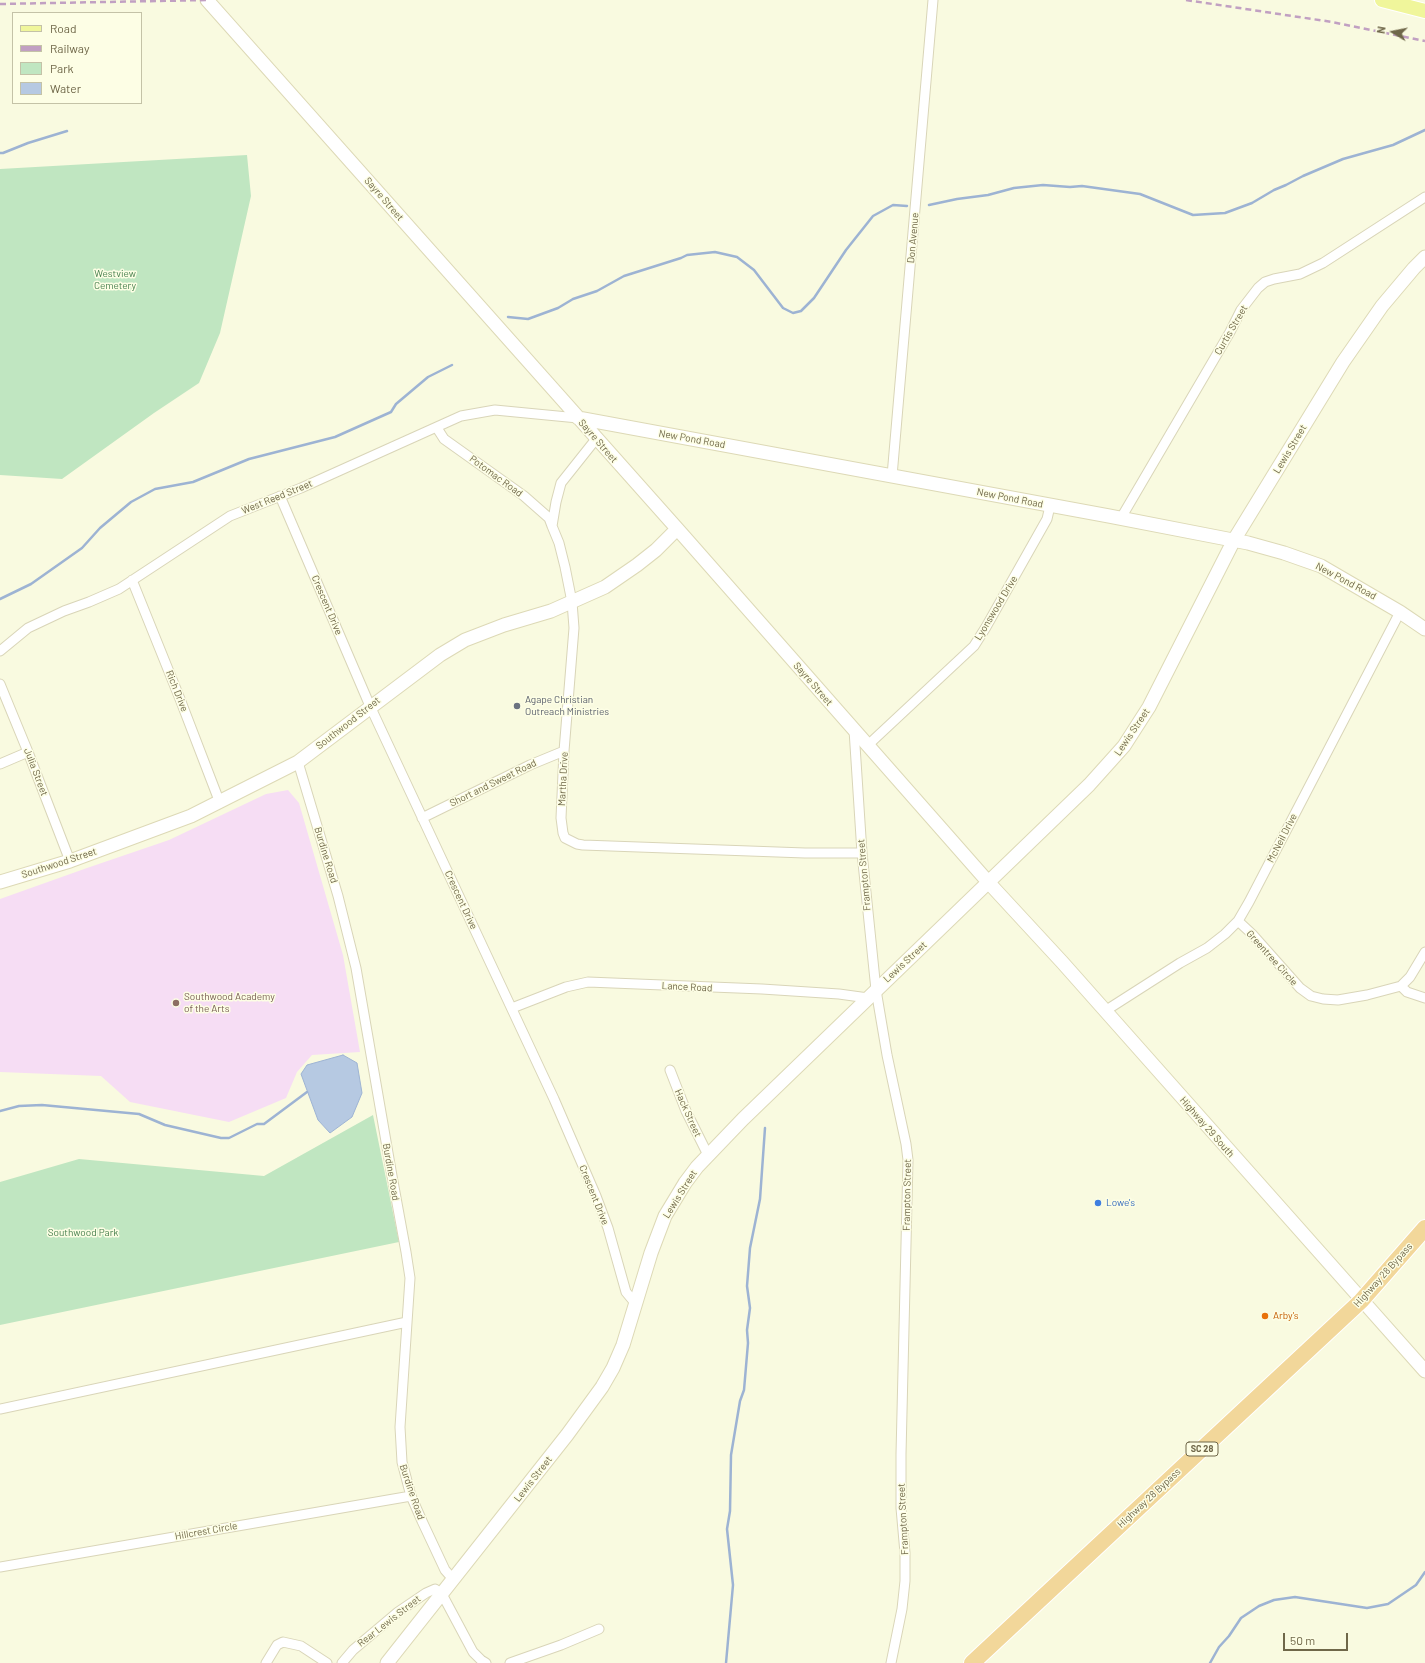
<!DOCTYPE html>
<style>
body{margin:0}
#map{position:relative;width:1425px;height:1663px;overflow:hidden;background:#f9fae0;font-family:Barlow,sans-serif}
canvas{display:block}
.legend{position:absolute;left:12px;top:12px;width:130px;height:92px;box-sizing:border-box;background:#fdfee5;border:1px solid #c4c2a7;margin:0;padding:5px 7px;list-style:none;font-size:12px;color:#6f6749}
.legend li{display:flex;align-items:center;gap:8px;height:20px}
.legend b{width:20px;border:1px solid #c4c2a7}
.north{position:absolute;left:1373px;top:12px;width:40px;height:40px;-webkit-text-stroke:3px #fdfee5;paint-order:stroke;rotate:280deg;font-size:11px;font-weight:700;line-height:16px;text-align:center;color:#6f6749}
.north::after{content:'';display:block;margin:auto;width:14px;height:18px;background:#6f6749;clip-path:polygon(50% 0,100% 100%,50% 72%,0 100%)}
.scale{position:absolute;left:1283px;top:1633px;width:65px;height:18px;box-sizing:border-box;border:2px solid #6f6749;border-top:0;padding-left:5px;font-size:12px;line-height:14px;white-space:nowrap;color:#6f6749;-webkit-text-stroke:3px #fdfee5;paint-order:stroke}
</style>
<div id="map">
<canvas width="1425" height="1663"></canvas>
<ul class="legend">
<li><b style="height:5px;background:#f0f69b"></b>Road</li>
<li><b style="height:5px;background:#c1a0c2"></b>Railway</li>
<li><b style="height:11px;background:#c0e6c1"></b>Park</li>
<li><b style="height:11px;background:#b6c9e2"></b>Water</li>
</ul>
<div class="north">N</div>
<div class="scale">50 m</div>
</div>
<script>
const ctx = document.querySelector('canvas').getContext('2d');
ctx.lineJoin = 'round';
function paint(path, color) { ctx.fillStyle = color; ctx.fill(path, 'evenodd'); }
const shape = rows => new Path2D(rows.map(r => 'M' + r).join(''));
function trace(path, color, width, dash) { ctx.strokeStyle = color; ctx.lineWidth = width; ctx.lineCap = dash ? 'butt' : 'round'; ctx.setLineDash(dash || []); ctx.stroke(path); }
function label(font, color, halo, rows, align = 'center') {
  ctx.font = font + ' Barlow,sans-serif'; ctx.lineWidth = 3; ctx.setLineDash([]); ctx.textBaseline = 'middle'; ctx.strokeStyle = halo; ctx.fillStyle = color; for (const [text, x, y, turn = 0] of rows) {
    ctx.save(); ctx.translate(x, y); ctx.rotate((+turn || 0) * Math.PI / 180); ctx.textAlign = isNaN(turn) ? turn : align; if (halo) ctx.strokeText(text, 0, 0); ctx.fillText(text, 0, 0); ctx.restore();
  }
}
const education = shape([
 [288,790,299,803,343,955,360,1052,312,1055,297,1072,286,1098,229,1122,130,1102,101,1076,0,1072,0,899,87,868,169,840,266,794]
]);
const green = shape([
 [247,155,251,196,220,333,199,383,154,413,62,479,0,475,0,169],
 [373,1115,399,1242,0,1325,0,1182,79,1159,264,1176]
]);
const water = shape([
 [343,1055,357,1063,362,1093,352,1117,330,1133,318,1120,301,1074,307,1065,343,1055]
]);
const stream = shape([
 [0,153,3,153,28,143,67,131],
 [929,205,957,199,988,195,1014,188,1043,185,1070,187,1082,186,1140,194,1193,215,1225,213,1252,203,1274,190,1286,185,1303,176,1343,159,1393,145,1425,130],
 [508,317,528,319,558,308,573,299,597,291,624,276,681,258,687,255,715,252,737,257,754,270,783,308,793,313,801,311,814,298,846,250,873,216,893,205,907,206],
 [0,599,31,584,82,548,100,528,131,502,155,489,193,482,249,459,335,437,391,412,396,404,428,377,452,365],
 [0,1111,19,1106,42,1105,139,1114,165,1125,221,1138,229,1138,257,1124,264,1124,307,1092],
 [726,1663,733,1585,727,1529,730,1511,731,1455,740,1401,744,1390,748,1343,747,1330,750,1308,747,1286,750,1248,760,1199,765,1128],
 [1210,1663,1219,1647,1229,1636,1241,1618,1259,1606,1274,1600,1295,1597,1367,1608,1388,1604,1416,1585,1425,1572]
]);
const street = shape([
 [437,428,444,439,524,496,549,518,552,526],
 [596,439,561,483,556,502,552,526,559,543,565,567,572,602,574,628,564,751,561,818,563,833,565,838,577,844,583,845,805,853,862,853],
 [892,476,933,0],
 [280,496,370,706,554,1099,596,1196,608,1228,626,1292,636,1304],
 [1121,518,1230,332,1241,310,1258,288,1265,282,1274,279,1300,274,1323,263,1425,197],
 [132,580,180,699,220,803],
 [0,651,28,628,64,611,89,602,119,589,230,516,301,488,461,416,495,410,578,418],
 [0,684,28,752,70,861],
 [854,730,862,853,876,990,887,1055,906,1144,908,1160,901,1454,901,1508,905,1553,905,1581,902,1609,891,1663],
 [868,745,974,646,986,627,1047,519,1050,506],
 [298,762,338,896,356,968,392,1176,406,1252,410,1278,400,1427,402,1462,411,1496,422,1521,445,1570,453,1579],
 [0,764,28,752],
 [422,818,530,765,564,751],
 [1238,921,1252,934,1300,988,1311,996,1323,999,1338,1000,1367,995,1401,986,1410,977,1425,952],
 [1401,986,1407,992,1425,998],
 [512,1008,566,987,588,982,762,989,839,994,868,998],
 [1105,1011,1180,963,1207,948,1225,934,1238,921,1249,902,1400,612],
 [670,1070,686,1111,708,1155],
 [0,1409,407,1322],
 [0,1567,411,1496],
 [266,1663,277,1645,283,1642,301,1646,327,1663],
 [342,1663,353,1650,398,1612,426,1593,435,1589,442,1594,473,1652,481,1660,486,1663],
 [510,1663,561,1645,599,1629]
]);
const secondary = shape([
 [207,0,681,533,989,883,1062,962,1425,1371],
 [578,418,1109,516,1248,543,1284,553,1321,566,1400,612,1425,629],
 [0,882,70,861,191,816,298,762,440,655,465,640,504,625,551,611,605,587,637,565,656,550,677,529],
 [387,1663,567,1435,602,1387,613,1368,623,1345,651,1253,665,1216,685,1183,697,1167,743,1119,1089,785,1124,746,1149,707,1234,540,1343,362,1382,306,1414,268,1425,257]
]);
const primary = shape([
 [1382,0,1425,11]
]);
const highway = shape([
 [972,1663,1361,1301,1425,1228]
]);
const rail = shape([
 [1186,0,1332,22,1425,41],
 [0,4,209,0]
]);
const markers = [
 [517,706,4,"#6b7280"],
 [176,1003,4,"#8d6e63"],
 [1098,1203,4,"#3f7fe0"],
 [1265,1316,4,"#e8710a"]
];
const shields = [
 [1202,1449,32]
];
const shieldNames = [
 ["SC 28",1202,1449]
];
const streetNames = [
 ["Sayre Street",384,199,49],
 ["Don Avenue",913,238,-85],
 ["Curtis Street",1231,330,-60],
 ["New Pond Road",692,439,10],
 ["Sayre Street",598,441,49],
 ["Lewis Street",1290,449,-59],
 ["Potomac Road",496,476,36],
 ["West Reed Street",277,497,-22],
 ["New Pond Road",1010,498,11],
 ["New Pond Road",1346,581,28],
 ["Crescent Drive",327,605,67],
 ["Lyonswood Drive",996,608,-59],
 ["Sayre Street",813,684,49],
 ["Rich Drive",177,691,68],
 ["Southwood Street",348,723,-38],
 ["Lewis Street",1132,732,-56],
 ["Julia Street",36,772,69],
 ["Martha Drive",563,779,-87],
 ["Short and Sweet Road",493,783,-26],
 ["McNeil Drive",1282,838,-63],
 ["Burdine Road",326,855,73],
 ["Southwood Street",59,863,-18],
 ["Frampton Street",864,875,-95],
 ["Crescent Drive",461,900,65],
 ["Greentree Circle",1272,958,48],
 ["Lewis Street",905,962,-43],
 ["Lance Road",687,987,3],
 ["Hack Street",688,1113,66],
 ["Highway 29 South",1207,1127,49],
 ["Burdine Road",391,1172,80],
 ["Lewis Street",680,1194,-58],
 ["Crescent Drive",594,1195,68],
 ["Frampton Street",907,1195,-89],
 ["Highway 28 Bypass",1383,1275,-48],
 ["Lewis Street",533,1479,-52],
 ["Burdine Road",412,1492,71],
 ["Highway 28 Bypass",1149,1498,-43],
 ["Frampton Street",903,1519,-93],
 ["Hillcrest Circle",206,1531,-10],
 ["Rear Lewis Street",389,1621,-38]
];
const parkNames = [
 ["Westview",115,274],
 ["Cemetery",115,286],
 ["Southwood Park",83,1233]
];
const worshipNames = [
 ["Agape Christian",525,700],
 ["Outreach Ministries",525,712]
];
const educationNames = [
 ["Southwood Academy",184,997],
 ["of the Arts",184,1009]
];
const shopNames = [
 ["Lowe's",1106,1203]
];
const foodNames = [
 ["Arby's",1273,1316]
];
paint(education, '#f6ddf4');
paint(green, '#c0e6c1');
paint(water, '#b6c9e2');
trace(water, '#9db3d3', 1);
trace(stream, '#9db3d3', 2.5);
trace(street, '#d9d5b8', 11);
trace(secondary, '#ddd9b6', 15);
trace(primary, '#fff', 16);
trace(highway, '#fff', 18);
trace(street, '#fff', 9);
trace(secondary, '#fff', 13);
trace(primary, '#f0f69b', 14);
trace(highway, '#f2d79a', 16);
trace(rail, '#c1a0c2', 2.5, [6, 4]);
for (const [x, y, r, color] of markers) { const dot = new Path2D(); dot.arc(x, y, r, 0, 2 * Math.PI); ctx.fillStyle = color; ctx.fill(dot); trace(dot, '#fdfee5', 1.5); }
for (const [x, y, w] of shields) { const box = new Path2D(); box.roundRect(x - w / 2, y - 7, w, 14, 3); ctx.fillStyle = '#fdfee5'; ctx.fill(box); trace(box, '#6f6749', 1); }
label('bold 9px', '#6f6749', null, shieldNames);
label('10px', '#6f6749', '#fdfee5', streetNames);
label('10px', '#48804f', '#fdfee5', parkNames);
label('10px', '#5b616d', '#fdfee5', worshipNames, 'left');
label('10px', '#785e54', '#fdfee5', educationNames, 'left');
label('10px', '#366cbe', '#fdfee5', shopNames, 'left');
label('10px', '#c56008', '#fdfee5', foodNames, 'left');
</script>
